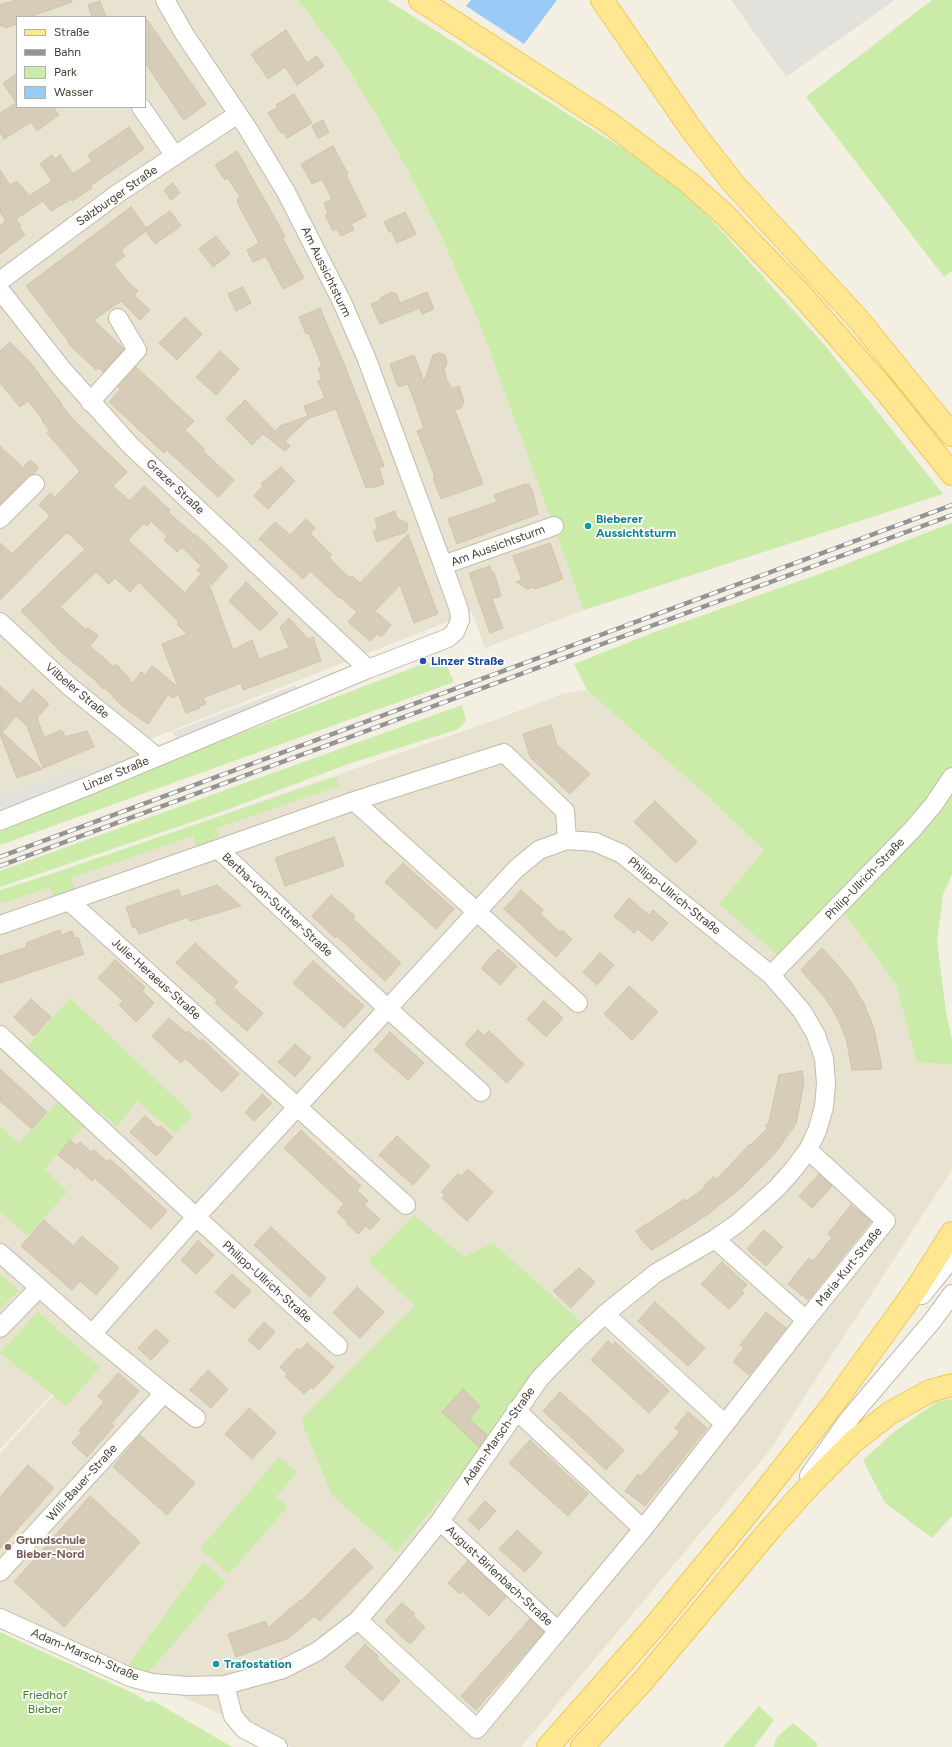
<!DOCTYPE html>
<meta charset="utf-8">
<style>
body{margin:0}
#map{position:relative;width:952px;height:1747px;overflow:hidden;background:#f3efe3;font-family:Figtree,sans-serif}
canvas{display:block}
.legend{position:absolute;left:16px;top:16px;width:130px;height:92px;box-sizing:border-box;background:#fff;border:1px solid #b5b3ad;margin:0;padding:5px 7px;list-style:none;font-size:12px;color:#464033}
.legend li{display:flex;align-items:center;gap:8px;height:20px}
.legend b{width:20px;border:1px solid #b5b3ad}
</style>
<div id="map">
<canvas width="952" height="1747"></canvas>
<ul class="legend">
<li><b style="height:5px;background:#ffe691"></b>Straße</li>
<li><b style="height:5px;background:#949494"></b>Bahn</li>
<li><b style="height:11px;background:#caeca8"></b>Park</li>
<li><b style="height:11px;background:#9acbf6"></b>Wasser</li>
</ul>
</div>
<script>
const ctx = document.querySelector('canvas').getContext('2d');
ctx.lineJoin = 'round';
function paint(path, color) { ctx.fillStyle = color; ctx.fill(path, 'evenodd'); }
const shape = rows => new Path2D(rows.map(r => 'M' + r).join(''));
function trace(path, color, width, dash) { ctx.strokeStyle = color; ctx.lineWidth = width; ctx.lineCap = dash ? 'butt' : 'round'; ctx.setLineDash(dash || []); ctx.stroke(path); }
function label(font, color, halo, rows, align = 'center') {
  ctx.font = font + ' Figtree,sans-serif'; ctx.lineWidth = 3.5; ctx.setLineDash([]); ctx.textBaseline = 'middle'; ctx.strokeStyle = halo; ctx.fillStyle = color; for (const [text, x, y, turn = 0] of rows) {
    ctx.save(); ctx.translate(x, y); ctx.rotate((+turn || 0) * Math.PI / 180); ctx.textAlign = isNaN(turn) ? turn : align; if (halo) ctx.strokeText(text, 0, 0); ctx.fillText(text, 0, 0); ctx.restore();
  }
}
const residential = shape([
 [0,0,298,0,339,54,395,147,439,231,482,330,584,610,485,648,472,612,150,739,133,759,0,812],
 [17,17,145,17,145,107,17,107],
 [587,690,706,795,764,850,719,904,844,913,896,984,916,1062,952,1065,952,1170,770,1450,521,1747,292,1747,0,1613,0,1453,55,1394,0,1352,0,892,495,720,562,694],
 [0,1353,52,1394,0,1449]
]);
const education = shape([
 [0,1500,33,1529,0,1566]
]);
const green = shape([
 [298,0,387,0,679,184,823,343,943,494,584,610,482,330,439,231,395,147,339,54],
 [932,0,952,0,952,271,944,277,806,97],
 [951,523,952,524,952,874,943,895,937,941,946,1012,952,1040,952,1065,916,1062,896,984,844,913,787,963,719,904,764,850,706,795,587,690,574,664,655,632,836,568],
 [428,662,444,664,447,666,454,682,0,845,0,832,202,748],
 [462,705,466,720,462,726,456,730,351,763,213,815,0,887,0,871],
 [336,777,339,786,216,828,220,840,197,848,193,836,71,878,75,891,54,898,50,887,0,904,0,890,42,877],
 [70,998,193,1115,175,1133,137,1101,117,1126,100,1112,63,1147,45,1169,67,1192,28,1236,0,1212,0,1126,19,1144,68,1092,24,1050],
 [414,1215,464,1257,493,1243,583,1324,397,1552,332,1495,301,1420,415,1306,368,1261],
 [0,1275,19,1291,0,1308],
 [38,1312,100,1367,66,1406,75,1414,52,1394,0,1353],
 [952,1399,952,1516,932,1538,885,1503,863,1460,895,1431,937,1402],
 [279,1457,297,1472,276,1497,287,1507,229,1574,200,1549],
 [203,1562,226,1582,149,1672,128,1666],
 [0,1632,137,1695,147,1702,152,1700,232,1747,0,1747],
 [759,1706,774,1720,754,1747,723,1747],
 [793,1723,818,1744,816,1747,774,1747,776,1738]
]);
const parking = shape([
 [731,0,895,0,786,77],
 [296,685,300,693,178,741,172,732],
 [84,766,89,778,0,811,0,798]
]);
const water = shape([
 [471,0,557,0,524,44,466,6]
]);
const building = shape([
 [16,0,72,0,72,2,29,17,17,17,17,24,5,28,3,25,0,26,0,5,16,0],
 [100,1,106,17,92,17,88,5,100,1],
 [145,17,206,104,184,120,145,63,145,17],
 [286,30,307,63,317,56,324,66,297,85,285,67,268,79,251,54,286,30],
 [17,73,17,107,53,107,59,115,37,131,31,122,4,139,0,132,0,113,16,103,3,83,17,73],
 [294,94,312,123,287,138,283,132,281,133,268,113,278,107,276,105,294,94],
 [323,120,329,133,318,138,312,126,323,120],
 [129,127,144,149,90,186,92,188,72,201,71,199,51,211,43,201,16,219,21,226,19,227,25,235,0,254,0,226,6,221,0,212,0,170,10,185,17,181,29,196,52,181,40,164,52,155,55,159,60,155,73,174,92,161,88,155,129,127],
 [333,146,348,174,346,175,366,216,351,224,354,230,341,236,337,229,333,231,325,215,328,213,324,203,332,199,322,179,312,184,301,164,333,146],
 [237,151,285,236,282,237,304,278,283,289,266,256,253,262,247,250,259,243,237,202,238,201,237,199,240,197,228,178,225,180,215,165,237,151],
 [173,183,180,193,171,200,164,190,173,183],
 [131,207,146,228,170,211,181,226,155,244,146,231,121,250,125,256,114,264,126,280,138,291,134,295,150,310,140,320,121,301,94,320,124,349,103,372,99,368,96,370,68,343,69,342,26,286,131,207],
 [405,212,416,234,397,243,391,231,389,232,384,222,405,212],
 [216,236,230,254,213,267,199,249,216,236],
 [243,287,251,303,236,311,228,294,243,287],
 [392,292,393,294,396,293,400,303,427,292,434,309,422,314,420,308,380,324,371,304,381,300,380,298,392,292],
 [320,308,346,369,384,466,379,468,384,484,372,488,371,486,366,488,336,409,309,418,285,441,290,446,285,451,263,434,252,445,226,419,245,400,275,431,280,426,308,416,304,406,325,398,318,381,322,380,318,368,322,366,309,333,306,334,299,317,320,308],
 [185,317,202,334,177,360,159,343,185,317],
 [10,342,29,361,62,404,61,405,73,419,127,472,113,486,130,501,144,486,170,510,168,512,194,535,195,534,228,566,212,585,207,579,233,650,252,640,259,659,289,648,280,627,289,618,308,639,313,637,321,661,243,690,241,683,203,698,206,704,199,706,200,708,186,713,179,695,171,698,169,693,148,724,123,707,105,688,103,689,95,680,64,655,21,611,85,549,67,532,0,600,0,543,12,554,50,516,39,505,50,493,55,497,80,471,47,433,49,430,42,421,43,420,28,401,20,407,0,383,0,351,10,342],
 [151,521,167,536,164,540,177,552,182,547,201,566,197,570,201,574,185,593,128,540,144,523,147,526,151,521],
 [96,572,109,584,115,578,130,592,139,582,179,622,177,624,187,634,162,644,178,687,152,666,145,675,141,672,133,683,116,664,114,667,90,646,98,636,88,628,86,630,60,607,96,572],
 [220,351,239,369,216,395,196,377,220,351],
 [439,353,445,355,447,363,444,370,447,380,452,389,459,386,464,402,461,408,455,410,483,484,441,499,433,478,435,477,417,431,424,428,408,384,398,387,390,364,414,355,424,382,433,355,439,353],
 [136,367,194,421,185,430,205,450,203,451,234,480,218,497,167,450,164,453,109,402,121,389,118,387,136,367],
 [0,446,23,468,30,460,39,468,0,504,0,446],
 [281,467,295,481,268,509,254,496,263,486,261,484,281,467],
 [525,484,525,485,529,484,531,490,532,489,538,514,457,544,448,519,497,502,494,495,525,484],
 [395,511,397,518,407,523,408,527,406,532,377,542,373,531,378,529,375,519,395,511],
 [306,519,315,528,310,533,332,555,329,558,350,578,352,576,360,583,408,534,438,614,414,623,400,585,375,611,391,625,381,637,377,634,370,641,348,622,357,612,340,597,339,598,310,571,303,579,259,539,275,522,290,535,306,519],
 [550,543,563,579,535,589,534,587,528,589,516,582,522,580,513,556,550,543],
 [490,566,492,573,494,572,501,596,492,599,503,628,490,633,469,573,490,566],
 [246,582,278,613,260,631,229,601,246,582],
 [0,686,20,704,33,689,49,704,37,718,44,737,62,730,65,737,87,731,94,747,43,768,27,726,16,716,2,732,42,769,17,778,0,734,0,686],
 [551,725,557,745,590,774,570,794,530,757,523,734,551,725],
 [655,801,697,842,676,863,634,822,655,801],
 [334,837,344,866,285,886,275,858,334,837],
 [403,863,454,909,436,929,385,882,403,863],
 [217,885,241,906,190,921,188,917,139,934,136,927,133,928,126,907,179,889,181,897,217,885],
 [521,890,543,910,540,914,560,932,562,930,572,939,556,957,504,909,521,890],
 [331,895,355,916,353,919,401,963,385,981,337,936,335,938,312,916,331,895],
 [629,898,649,915,653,910,668,923,652,941,638,929,634,933,614,916,629,898],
 [60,930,61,935,72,931,74,938,78,937,84,954,0,983,0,956,27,947,26,943,60,930],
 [195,943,238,982,233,987,263,1013,247,1031,215,1003,217,1000,176,963,195,943],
 [822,948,835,962,852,983,864,1004,874,1028,882,1069,852,1070,846,1038,837,1017,826,999,801,970,822,948],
 [498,949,517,966,500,985,481,968,498,949],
 [600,953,614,965,597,985,583,972,600,953],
 [115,960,145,987,142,991,154,1003,136,1022,119,1005,123,1001,98,978,115,960],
 [313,961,364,1006,344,1028,293,983,313,961],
 [629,986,658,1012,632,1040,604,1014,629,986],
 [31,999,51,1017,34,1036,14,1017,31,999],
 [544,1001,563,1018,546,1037,527,1019,544,1001],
 [169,1018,186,1033,188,1031,200,1041,202,1039,239,1074,222,1092,185,1058,181,1063,152,1036,169,1018],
 [478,1030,484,1036,489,1031,524,1064,507,1083,465,1044,478,1030],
 [390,1032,424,1063,408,1080,374,1050,390,1032],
 [295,1044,311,1058,295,1077,278,1062,295,1044],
 [0,1069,47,1112,32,1129,0,1101,0,1069],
 [802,1071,804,1083,796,1124,775,1153,743,1186,707,1215,652,1250,644,1243,636,1231,685,1199,686,1201,697,1194,705,1187,704,1185,714,1177,716,1180,750,1144,751,1145,768,1128,765,1126,769,1122,779,1075,802,1071],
 [262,1094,272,1103,254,1121,245,1113,262,1094],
 [145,1116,158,1128,160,1126,173,1137,156,1156,130,1132,145,1116],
 [301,1130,361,1186,357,1190,368,1201,364,1205,380,1219,370,1230,366,1226,358,1234,347,1224,348,1222,337,1212,344,1204,284,1148,301,1130],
 [397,1136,430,1166,413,1185,379,1155,397,1136],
 [70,1140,77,1146,80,1142,91,1152,94,1150,107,1162,110,1159,167,1211,151,1229,95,1178,92,1181,77,1167,75,1169,58,1155,70,1140],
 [468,1169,493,1192,467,1221,442,1198,445,1195,441,1192,458,1174,461,1176,468,1169],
 [819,1174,832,1186,812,1208,799,1196,819,1174],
 [851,1205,871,1221,808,1300,788,1284,809,1258,813,1261,822,1250,832,1237,828,1234,851,1205],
 [44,1220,73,1246,82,1236,119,1268,96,1295,80,1281,72,1290,21,1246,44,1220],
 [271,1227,326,1278,310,1297,254,1245,271,1227],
 [764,1230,783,1247,766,1266,747,1249,764,1230],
 [198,1241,214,1255,196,1274,181,1260,198,1241],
 [722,1262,747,1285,742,1290,744,1293,729,1309,701,1284,722,1262],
 [579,1268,595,1282,571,1308,553,1291,579,1268],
 [232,1274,251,1291,234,1309,215,1292,232,1274],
 [357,1287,384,1312,360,1338,333,1313,357,1287],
 [655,1302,705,1348,688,1366,638,1321,655,1302],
 [766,1312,786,1328,749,1375,733,1362,744,1348,740,1345,766,1312],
 [264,1322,275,1332,259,1350,248,1340,264,1322],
 [156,1329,169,1341,151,1360,138,1348,156,1329],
 [608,1341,613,1345,615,1342,669,1391,649,1413,591,1360,608,1341],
 [307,1343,334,1367,313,1389,311,1387,304,1394,285,1376,287,1374,280,1367,298,1348,300,1350,307,1343],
 [208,1370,228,1389,211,1408,190,1390,208,1370],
 [118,1373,139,1391,111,1424,114,1426,87,1457,72,1443,81,1433,79,1431,104,1402,98,1396,118,1373],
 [463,1389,480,1406,469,1419,487,1435,479,1447,442,1412,463,1389],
 [560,1392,624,1450,606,1470,543,1411,560,1392],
 [249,1408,276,1433,252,1459,225,1434,249,1408],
 [688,1412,707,1428,645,1506,625,1491,638,1474,641,1476,680,1432,675,1428,688,1412],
 [140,1435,195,1483,167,1515,113,1467,140,1435],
 [530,1440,588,1494,568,1516,509,1463,530,1440],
 [28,1465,54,1488,0,1549,0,1497,28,1465],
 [90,1496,140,1542,64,1627,14,1582,90,1496],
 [485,1501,496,1511,479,1530,468,1520,485,1501],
 [517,1530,542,1553,525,1572,499,1549,517,1530],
 [354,1548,373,1567,320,1621,314,1616,289,1638,236,1657,228,1634,266,1621,268,1628,300,1600,301,1601,354,1548],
 [468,1561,506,1597,489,1616,462,1591,460,1594,448,1583,468,1561],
 [402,1603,415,1614,413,1616,425,1627,410,1644,385,1621,402,1603],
 [530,1619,544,1632,476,1710,461,1696,530,1619],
 [365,1644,379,1657,377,1659,400,1681,382,1701,345,1667,365,1644]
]);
const minor = shape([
 [141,107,175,156],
 [0,281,117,194,238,114],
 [0,290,62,369,131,446,368,669],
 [90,402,137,350,118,318],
 [0,519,35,484],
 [443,565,554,526],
 [0,622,69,686,157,757],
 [354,801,578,1003],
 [0,821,88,786,368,669,448,638,455,632,460,620,459,610,443,565,366,357,342,302,286,192,248,129,185,35,165,0],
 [69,901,218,849],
 [0,925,69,901,406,1205],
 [771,975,912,830,934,804,952,777],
 [0,1035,196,1217,338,1346],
 [481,1092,388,1009,218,849,354,801,504,753,565,811,567,840],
 [715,1239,806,1320,886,1221,808,1150],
 [0,1253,92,1334,164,1393,196,1418],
 [922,1295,952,1258],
 [0,1328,39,1288],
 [516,1410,643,1529,725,1424,605,1314],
 [725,1424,806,1320],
 [809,1476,849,1419,933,1320,952,1294],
 [0,1572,164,1393],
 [0,1618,130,1677,152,1683,189,1686,225,1685,283,1669,318,1651,358,1620,400,1571,440,1521,540,1378,578,1339,605,1314,656,1273,715,1239,738,1223,777,1188,793,1170,808,1150,817,1131,824,1107,826,1083,824,1058,816,1035,802,1011,771,975,622,854,595,842,567,840,539,850,516,869,196,1217,92,1334],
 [358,1620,477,1729,558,1631,440,1521],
 [558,1631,643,1529],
 [225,1685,233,1716,244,1729,278,1747]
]);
const major = shape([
 [420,0,608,122,689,183,725,215,798,291,884,389,952,474],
 [602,0,691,129,733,183,858,319,952,435],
 [548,1747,653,1628,751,1509,831,1407,917,1288,952,1233],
 [582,1747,642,1682,773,1526,811,1484,854,1441,890,1413,930,1391,952,1385]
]);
const rail = shape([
 [0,857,952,505],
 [0,866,952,515]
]);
const markers = [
 [588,526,4,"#0f9aa8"],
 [423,661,4,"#1a4fb4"],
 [8,1547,4,"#8d6e63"],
 [216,1664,4,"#0f9aa8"]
];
const streetNames = [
 ["Salzburger Straße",117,196,-35],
 ["Am Aussichtsturm",326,272,64],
 ["Grazer Straße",175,487,43],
 ["Am Aussichtsturm",498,546,-20],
 ["Vilbeler Straße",77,691,40],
 ["Linzer Straße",116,774,-23],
 ["Philip-Ullrich-Straße",865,879,-46],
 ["Philipp-Ullrich-Straße",674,896,39],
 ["Bertha-von-Suttner-Straße",277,905,43],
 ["Julie-Heraeus-Straße",156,979,42],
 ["Maria-Kurt-Straße",849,1267,-51],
 ["Philipp-Ullrich-Straße",267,1282,42],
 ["Adam-Marsch-Straße",499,1436,-55],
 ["Willi-Bauer-Straße",82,1483,-48],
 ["August-Birlenbach-Straße",499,1576,43],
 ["Adam-Marsch-Straße",85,1655,23]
];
const cultureNames = [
 ["Bieberer",596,519],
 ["Aussichtsturm",596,533],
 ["Trafostation",224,1664]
];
const transitNames = [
 ["Linzer Straße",431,661]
];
const educationNames = [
 ["Grundschule",16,1540],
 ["Bieber-Nord",16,1554]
];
const parkNames = [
 ["Friedhof",45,1695],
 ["Bieber",45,1709]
];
paint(residential, '#e8e2d1');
paint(education, '#eee6cc');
paint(green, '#caeca8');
paint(parking, '#e3e1dc');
paint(water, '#9acbf6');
paint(building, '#d6ccb8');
trace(building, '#d1c4ab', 1);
trace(minor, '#c2bba8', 20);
trace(major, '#eec957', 24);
trace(minor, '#fff', 18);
trace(major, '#ffe691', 22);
trace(rail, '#949494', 4.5);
trace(rail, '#fff', 3, [9]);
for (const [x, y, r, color] of markers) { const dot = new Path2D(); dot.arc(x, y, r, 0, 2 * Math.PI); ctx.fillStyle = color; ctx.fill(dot); trace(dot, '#fff', 1.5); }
label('12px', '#464033', '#fff', streetNames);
label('bold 12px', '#0d838f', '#fff', cultureNames, 'left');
label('bold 12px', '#164399', '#fff', transitNames, 'left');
label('bold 12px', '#785e54', '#fff', educationNames, 'left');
label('12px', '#3f7c22', '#fff', parkNames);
</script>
